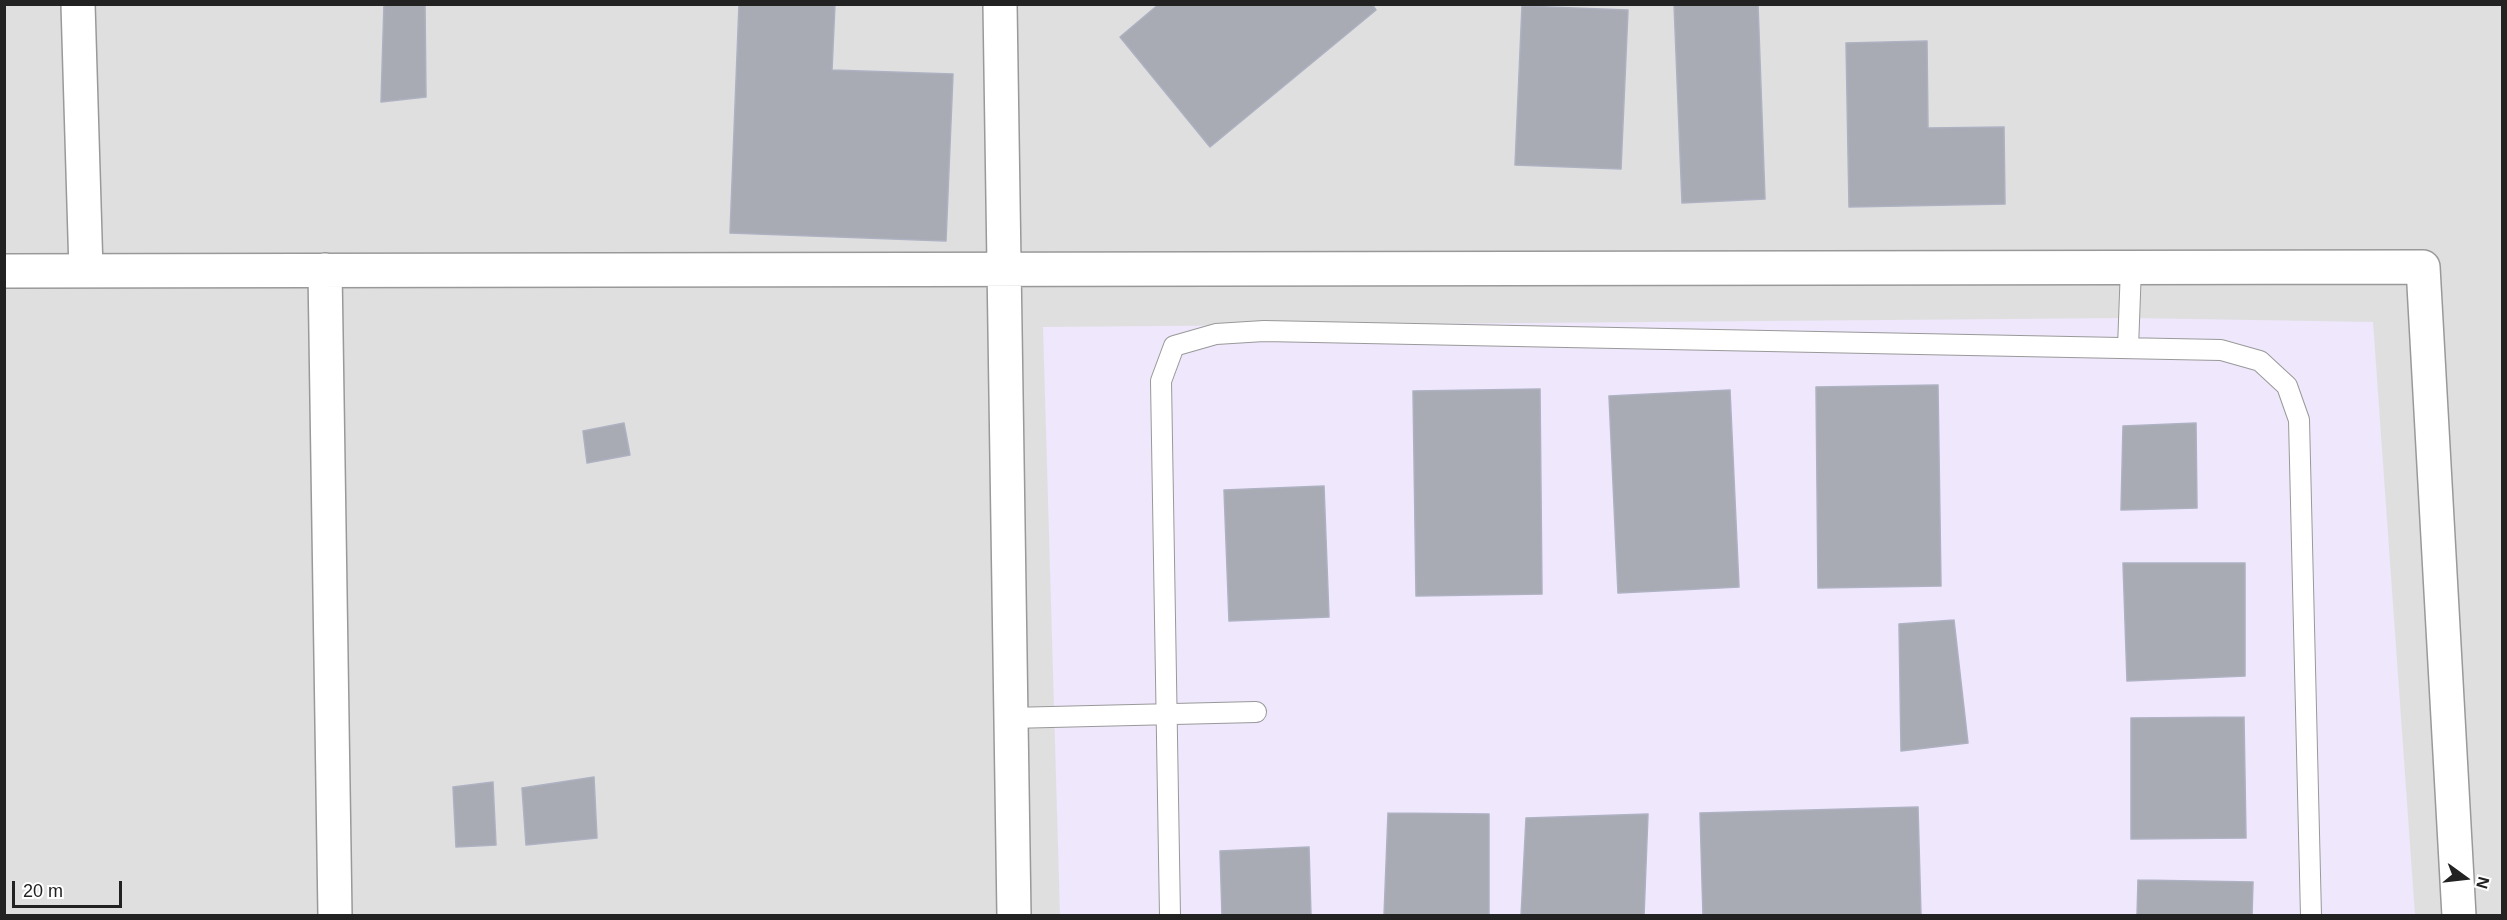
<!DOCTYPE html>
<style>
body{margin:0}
#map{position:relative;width:2507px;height:920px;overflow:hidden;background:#eae9f1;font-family:Arial,sans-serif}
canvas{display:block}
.frame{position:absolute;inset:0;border:6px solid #222;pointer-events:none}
.north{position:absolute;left:2435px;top:848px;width:60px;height:60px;-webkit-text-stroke:4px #fff;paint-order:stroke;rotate:105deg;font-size:16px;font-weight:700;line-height:24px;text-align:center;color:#222}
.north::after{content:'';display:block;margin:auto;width:21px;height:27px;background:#222;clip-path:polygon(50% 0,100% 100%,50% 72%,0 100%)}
.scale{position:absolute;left:12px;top:881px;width:110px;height:27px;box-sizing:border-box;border:3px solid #222;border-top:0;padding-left:8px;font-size:18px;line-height:21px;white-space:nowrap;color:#222;-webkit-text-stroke:4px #fff;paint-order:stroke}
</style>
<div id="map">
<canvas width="2507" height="920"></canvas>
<div class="frame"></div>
<div class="north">N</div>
<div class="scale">20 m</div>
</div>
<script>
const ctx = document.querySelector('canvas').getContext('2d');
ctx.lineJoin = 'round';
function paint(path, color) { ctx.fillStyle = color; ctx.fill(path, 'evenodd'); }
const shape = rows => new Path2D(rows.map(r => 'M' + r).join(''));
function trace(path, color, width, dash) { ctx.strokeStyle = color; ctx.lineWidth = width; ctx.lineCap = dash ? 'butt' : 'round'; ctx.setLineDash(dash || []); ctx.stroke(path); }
const residential = shape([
 [5,5,2502,5,2502,915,5,915]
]);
const education = shape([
 [2129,318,2373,322,2415,915,1060,915,1043,327]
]);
const building = shape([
 [384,4,425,4,426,97,381,102,384,4],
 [739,4,835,4,832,70,953,74,946,241,730,233,739,4],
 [1159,4,1372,4,1376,10,1210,147,1120,37,1159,4],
 [1674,4,1758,4,1765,199,1682,203,1674,4],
 [1522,6,1628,10,1621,169,1515,165,1522,6],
 [1927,41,1928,128,2004,127,2005,204,1849,207,1846,43,1927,41],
 [1938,385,1941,586,1818,588,1816,387,1938,385],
 [1540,389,1542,594,1416,596,1413,391,1540,389],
 [1730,390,1739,587,1618,593,1609,396,1730,390],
 [624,423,630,455,587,463,583,431,624,423],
 [2196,423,2197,508,2121,510,2123,426,2196,423],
 [1324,486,1329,617,1229,621,1224,490,1324,486],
 [2123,563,2245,563,2245,676,2127,681,2123,563],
 [1954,620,1968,743,1901,751,1899,624,1954,620],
 [2244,717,2246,838,2131,839,2131,718,2244,717],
 [594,777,597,838,526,845,522,788,594,777],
 [493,782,496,845,456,847,453,787,493,782],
 [1918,807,1921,916,1703,916,1700,813,1918,807],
 [1388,813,1489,814,1489,916,1384,916,1388,813],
 [1648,814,1644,916,1521,916,1526,818,1648,814],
 [1309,847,1311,916,1222,916,1220,851,1309,847],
 [2138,880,2253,882,2252,916,2137,916,2138,880]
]);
const lane = shape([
 [2128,348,2131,267],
 [1010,718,1256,712],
 [1170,916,1161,381,1174,346,1216,334,1264,331,2221,350,2260,361,2287,386,2299,420,2311,916]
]);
const street = shape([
 [78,4,86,271],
 [1000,4,1014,916],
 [325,270,335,916],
 [4,271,2423,267,2459,916]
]);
paint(residential, '#dfdfe0');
paint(education, '#efe7fc');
paint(building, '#a8abb3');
trace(building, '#adb1c1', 1.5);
trace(lane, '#999', 22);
trace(street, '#999', 36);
trace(lane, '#fff', 20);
trace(street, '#fff', 33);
</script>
